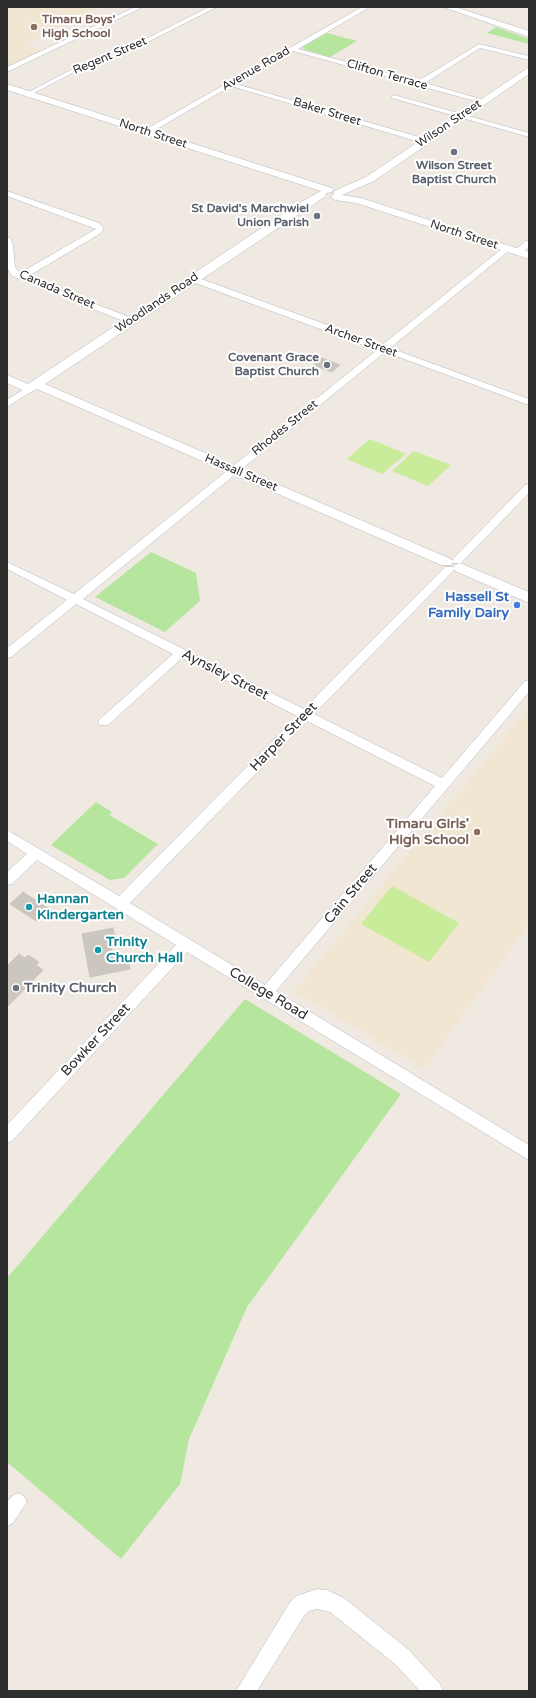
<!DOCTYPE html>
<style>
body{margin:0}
#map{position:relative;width:536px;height:1698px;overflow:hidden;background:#efe9e1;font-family:"Varela Round",sans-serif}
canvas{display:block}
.frame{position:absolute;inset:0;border:8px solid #2e2e2e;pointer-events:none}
</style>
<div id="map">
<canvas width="536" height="1698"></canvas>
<div class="frame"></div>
</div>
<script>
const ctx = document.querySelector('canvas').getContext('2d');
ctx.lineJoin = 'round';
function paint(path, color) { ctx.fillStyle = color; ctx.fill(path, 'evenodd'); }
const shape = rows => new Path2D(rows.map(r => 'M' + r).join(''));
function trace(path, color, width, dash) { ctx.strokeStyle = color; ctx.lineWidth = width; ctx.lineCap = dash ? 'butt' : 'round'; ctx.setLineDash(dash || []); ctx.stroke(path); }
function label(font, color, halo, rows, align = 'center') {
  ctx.font = font + ' "Varela Round",sans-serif'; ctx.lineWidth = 4; ctx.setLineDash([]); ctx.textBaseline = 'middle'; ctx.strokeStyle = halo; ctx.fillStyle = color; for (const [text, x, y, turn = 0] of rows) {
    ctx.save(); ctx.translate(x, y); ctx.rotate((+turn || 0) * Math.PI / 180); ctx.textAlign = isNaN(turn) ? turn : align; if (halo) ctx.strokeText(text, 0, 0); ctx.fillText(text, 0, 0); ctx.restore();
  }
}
const education = shape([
 [7,7,93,7,98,8,24,45,43,51,7,68],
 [529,708,529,924,424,1069,294,991]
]);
const green = shape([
 [496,27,529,39,529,44,487,33],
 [327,33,357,41,330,57,303,49,303,47],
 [151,552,196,573,200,601,165,632,95,597],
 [96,802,112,812,109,815,158,844,124,878,110,880,51,845],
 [245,999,401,1094,247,1307,189,1439,180,1484,121,1559,7,1462,7,1278]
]);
const pitch = shape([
 [370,439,406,454,382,474,347,459],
 [414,451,451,465,428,486,392,471],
 [392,886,459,923,429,962,361,924]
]);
const building = shape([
 [322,358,340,365,332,372,313,365,322,358],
 [23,892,49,909,36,921,10,904,23,892],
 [113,928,116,940,110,941,114,962,128,959,130,969,90,977,82,934,113,928],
 [19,954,25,958,28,955,39,962,36,965,43,970,7,1007,7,966,19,954]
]);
const minor = shape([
 [135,7,143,7,7,72,7,67,135,7],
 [209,7,217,7,124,54,86,66,30,95,25,94,82,64,120,52,209,7],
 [362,7,370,7,298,49,418,81,479,44,529,56,529,60,480,48,425,83,484,100,484,102,482,103,293,51,236,84,426,139,427,141,423,143,231,86,148,134,141,132,362,7],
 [394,95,529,133,529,137,392,98,391,97,394,95],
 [7,191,99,223,104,228,101,233,27,277,134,319,134,323,128,323,12,276,7,267,7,238,10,238,13,245,15,267,20,273,96,229,7,196,7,191],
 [526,241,529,241,529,247,521,254,515,254,515,250,526,241],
 [504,247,511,249,390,348,529,399,529,405,385,352,83,599,304,709,445,567,453,567,454,569,453,571,314,714,442,778,525,681,529,680,529,692,276,991,529,1145,529,1160,187,952,12,1141,7,1143,7,1125,176,945,37,860,12,884,7,885,7,872,27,854,7,841,7,830,119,896,297,716,182,658,108,725,100,725,98,722,100,719,173,654,76,604,11,657,7,658,7,648,67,600,7,569,7,562,74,594,377,350,190,281,190,277,196,277,382,345,504,247],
 [307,721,435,786,265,985,130,903,307,721],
 [29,386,32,387,32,391,7,407,7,400,29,386],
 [529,484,529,493,461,563,453,563,452,561,453,559,525,485,529,484],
 [18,1493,24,1496,27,1502,13,1523,7,1526,7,1502,12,1496,18,1493],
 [317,1589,327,1590,344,1598,409,1650,440,1684,443,1691,420,1691,395,1664,330,1612,317,1609,309,1611,304,1616,257,1691,236,1691,290,1602,296,1596,317,1589]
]);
const tertiary = shape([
 [443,7,455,7,529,31,529,37,443,7],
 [529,67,529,74,374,181,342,195,361,198,529,252,529,259,356,203,335,200,330,197,334,194,334,191,366,177,529,67],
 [7,84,332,188,333,190,332,192,326,193,326,196,45,384,451,559,453,562,451,565,441,565,37,389,29,393,7,383,7,375,28,384,296,205,321,191,7,90,7,84],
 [460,563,529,592,529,603,455,571,453,568,455,565,460,563]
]);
const markers = [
 [34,27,4,"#8d6e63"],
 [454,152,4,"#6b7280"],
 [317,216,4,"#6b7280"],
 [327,365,4,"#6b7280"],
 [517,605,4,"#3f7fe0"],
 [477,832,4,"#8d6e63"],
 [29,907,4,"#0f9aa8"],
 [98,950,4,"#0f9aa8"],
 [16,988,4,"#6b7280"]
];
const farEducationnames = [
 ["Timaru Boys'",42,20],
 ["High School",42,34]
];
const farStreetnames = [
 ["Regent Street",110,56,-23],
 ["Avenue Road",256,69,-30],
 ["Clifton Terrace",387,75,16],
 ["Baker Street",327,112,17],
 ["Wilson Street",449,124,-34],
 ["North Street",153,134,18],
 ["North Street",464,235,18],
 ["Canada Street",57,290,23],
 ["Woodlands Road",157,303,-34],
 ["Archer Street",361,341,20],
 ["Rhodes Street",285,428,-39],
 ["Hassall Street",241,473,23]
];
const farWorshipnames = [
 ["Wilson Street",454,166,"center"],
 ["Baptist Church",454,180,"center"],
 ["St David's Marchwiel",309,209],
 ["Union Parish",309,223],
 ["Covenant Grace",319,358],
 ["Baptist Church",319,372]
];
const shopNames = [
 ["Hassell St",509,597],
 ["Family Dairy",509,613]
];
const streetNames = [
 ["Aynsley Street",225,675,27],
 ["Harper Street",284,737,-46],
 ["Cain Street",351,894,-50],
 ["College Road",268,994,31],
 ["Bowker Street",96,1040,-47]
];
const educationNames = [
 ["Timaru Girls'",469,824],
 ["High School",469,840]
];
const cultureNames = [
 ["Hannan",37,899],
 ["Kindergarten",37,915],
 ["Trinity",106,942],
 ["Church Hall",106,958]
];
const worshipNames = [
 ["Trinity Church",24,988]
];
paint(education, '#f0e6d1');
paint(green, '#b6e59e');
paint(pitch, '#c9ec9a');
paint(building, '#cbc7bf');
trace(building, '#cbc5ba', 1);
trace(minor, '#b4b7c1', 1);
trace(tertiary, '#b4b7c1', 1);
paint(minor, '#fff');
paint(tertiary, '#fff');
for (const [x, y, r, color] of markers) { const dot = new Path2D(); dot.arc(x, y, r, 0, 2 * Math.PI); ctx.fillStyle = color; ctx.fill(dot); trace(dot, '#fff', 1.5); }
label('bold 12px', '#785e54', '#fff', farEducationnames, 'left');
label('12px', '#2e2e2e', '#fff', farStreetnames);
label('bold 12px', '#5b616d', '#fff', farWorshipnames, 'right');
label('bold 14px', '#366cbe', '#fff', shopNames, 'right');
label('14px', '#2e2e2e', '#fff', streetNames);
label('bold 14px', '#785e54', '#fff', educationNames, 'right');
label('bold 14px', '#0d838f', '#fff', cultureNames, 'left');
label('bold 14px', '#5b616d', '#fff', worshipNames, 'left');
</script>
